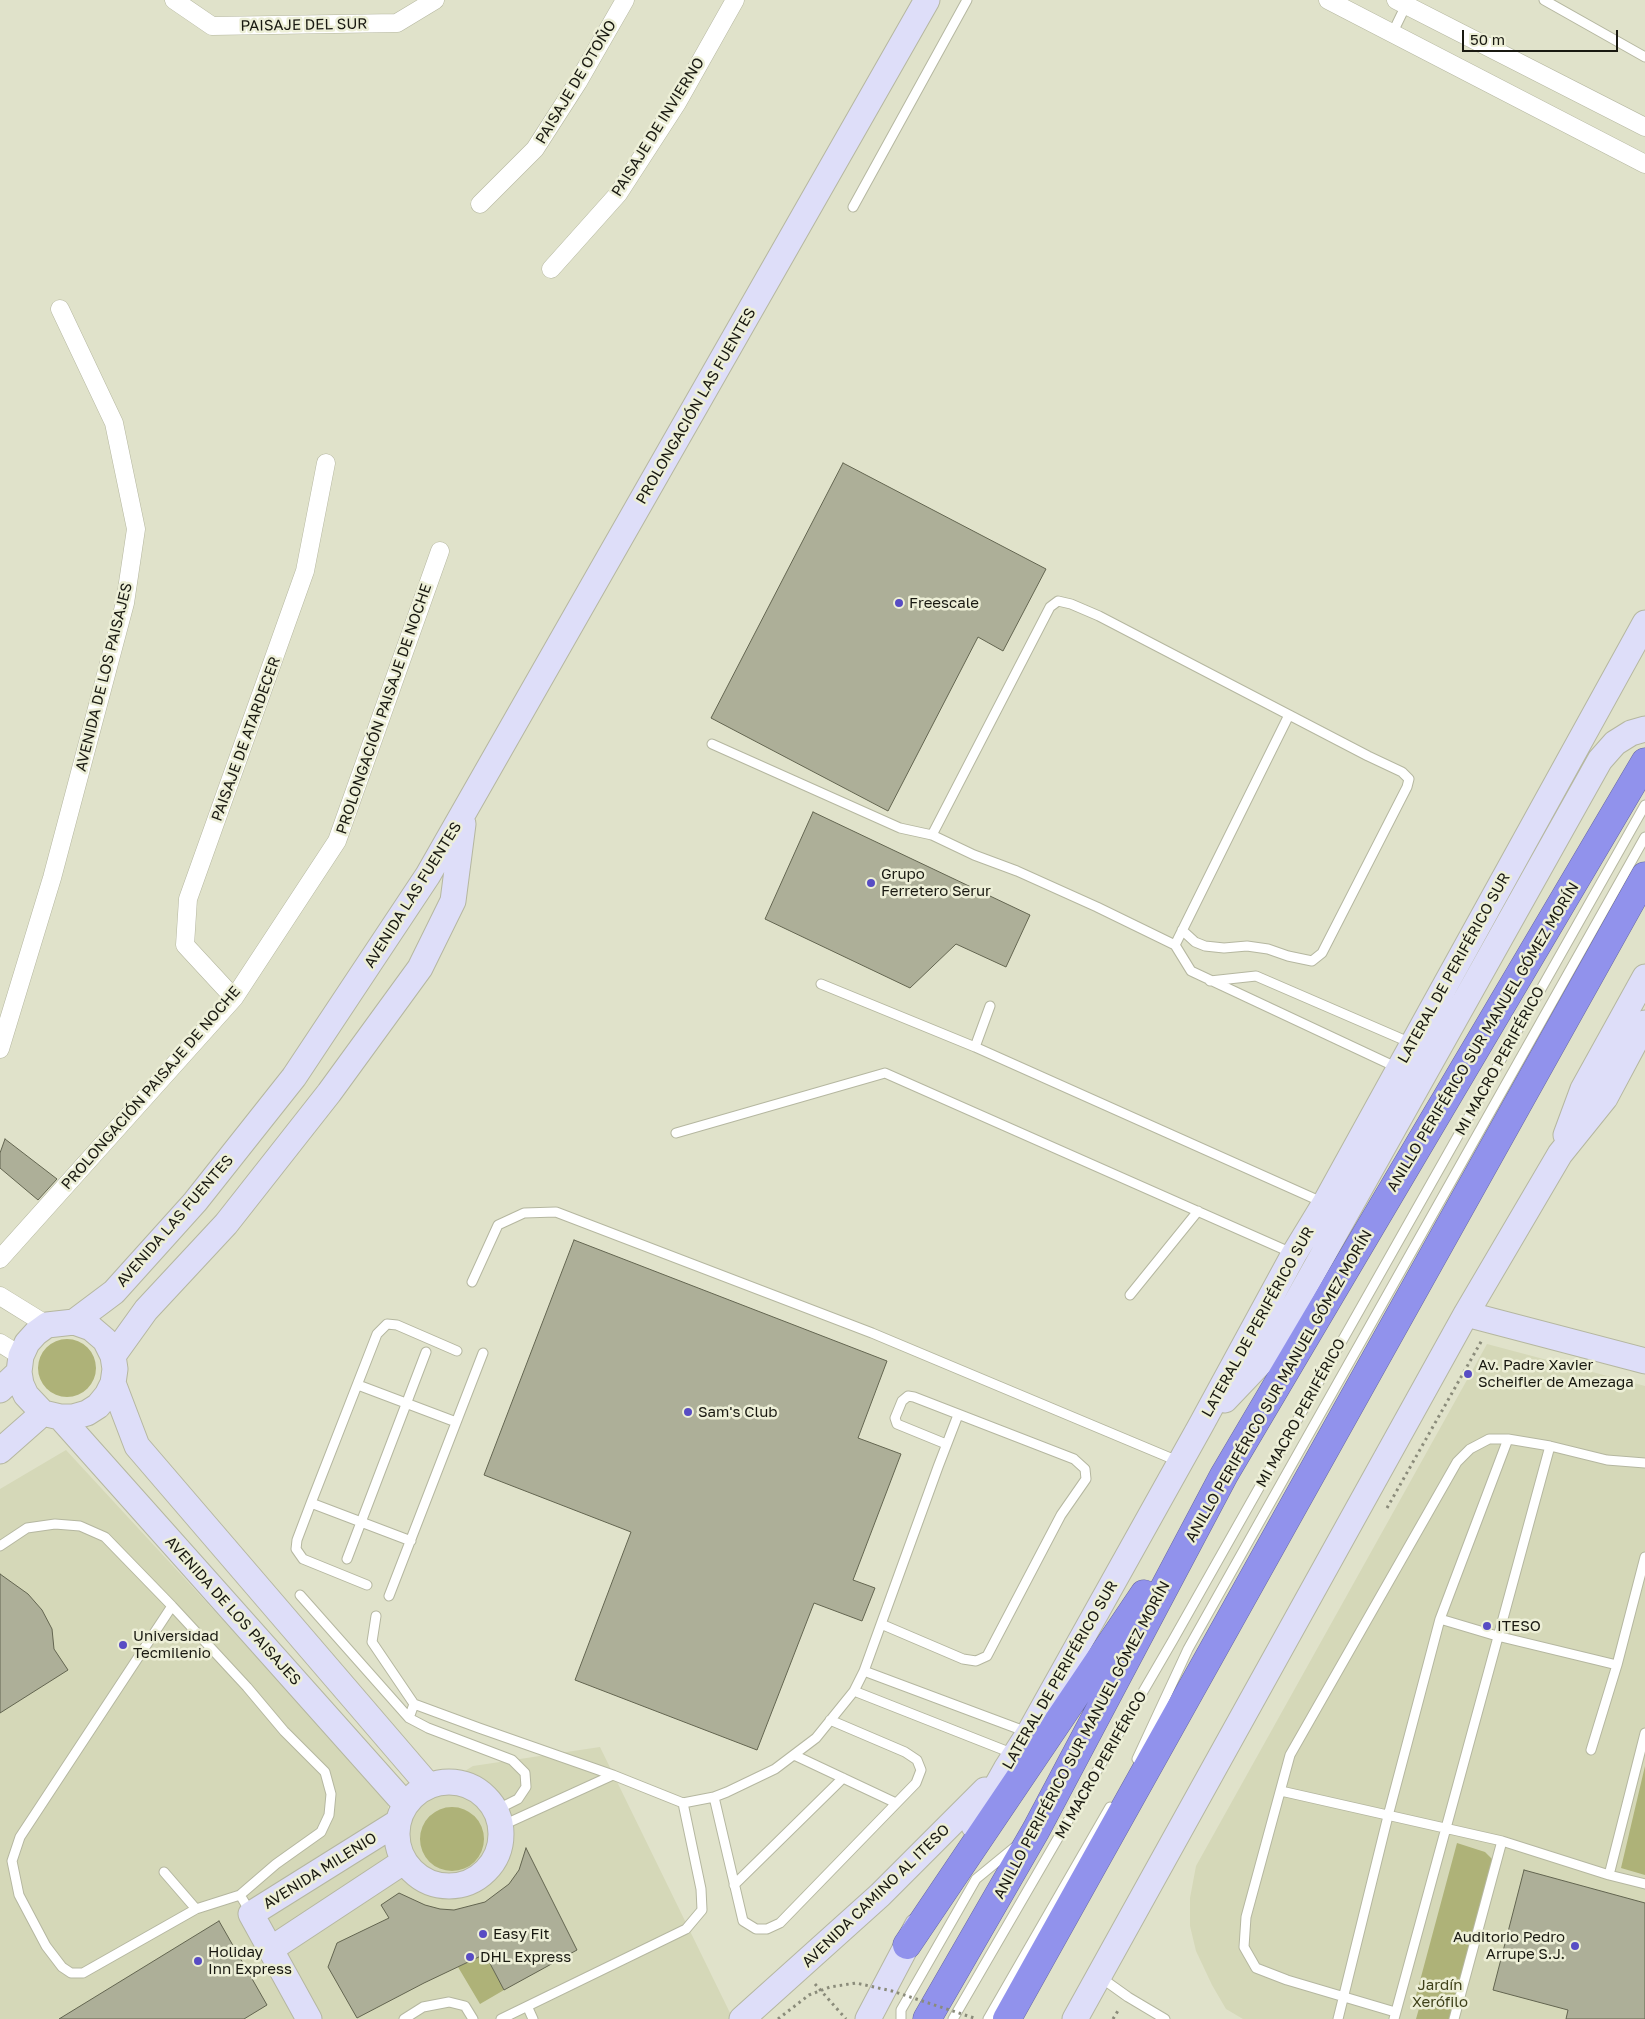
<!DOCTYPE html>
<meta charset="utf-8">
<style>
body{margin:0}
#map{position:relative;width:1645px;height:2019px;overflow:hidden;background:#e0e2ca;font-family:"Golos Text",sans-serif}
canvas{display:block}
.scale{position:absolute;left:1462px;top:30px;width:156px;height:22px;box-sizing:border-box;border:2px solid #191911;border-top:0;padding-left:6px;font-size:15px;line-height:18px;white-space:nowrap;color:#191911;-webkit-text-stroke:4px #edefd7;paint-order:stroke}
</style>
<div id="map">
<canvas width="1645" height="2019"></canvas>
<div class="scale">50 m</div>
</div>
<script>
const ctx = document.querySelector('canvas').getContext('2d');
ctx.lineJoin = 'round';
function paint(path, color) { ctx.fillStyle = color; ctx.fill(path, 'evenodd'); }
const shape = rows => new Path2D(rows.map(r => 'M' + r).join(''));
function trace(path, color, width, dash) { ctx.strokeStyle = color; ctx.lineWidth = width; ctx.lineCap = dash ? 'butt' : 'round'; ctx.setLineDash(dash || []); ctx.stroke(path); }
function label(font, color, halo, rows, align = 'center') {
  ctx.font = font + ' "Golos Text",sans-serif'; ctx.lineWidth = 5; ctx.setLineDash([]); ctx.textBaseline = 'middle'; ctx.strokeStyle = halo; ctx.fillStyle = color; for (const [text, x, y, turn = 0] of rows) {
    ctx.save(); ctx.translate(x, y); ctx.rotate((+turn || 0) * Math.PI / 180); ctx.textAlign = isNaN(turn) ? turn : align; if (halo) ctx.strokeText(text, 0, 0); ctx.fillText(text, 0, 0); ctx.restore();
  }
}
const built = shape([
 [1487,1344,1645,1386,1645,2019,1243,2019,1226,2009,1212,1985,1196,1951,1190,1926,1190,1898,1196,1866],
 [66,1450,389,1800,387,1819,473,1766,600,1747,731,2015,731,2019,0,2019,0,1489]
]);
const green = shape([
 '38 1368a29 29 0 1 1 58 0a29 29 0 1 1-58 0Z',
 [1645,1766,1645,1875,1621,1868],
 '420 1839a32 32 0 1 1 64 0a32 32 0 1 1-64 0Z',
 [1457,1843,1485,1852,1493,1860,1456,2019,1416,2019,1420,2005,1414,2003],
 [485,1954,504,1990,480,2004,458,1967]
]);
const building = shape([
 [843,463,1046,569,1003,651,978,637,888,811,711,718,843,463],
 [813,812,1030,915,1006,967,956,944,910,988,765,919,813,812],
 [5,1139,57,1179,38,1200,0,1168,0,1153,5,1139],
 [574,1240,887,1361,858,1438,901,1454,853,1580,875,1588,862,1621,814,1603,757,1750,575,1680,631,1532,484,1475,574,1240],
 [0,1574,28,1594,42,1610,52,1629,54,1649,68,1670,0,1713,0,1574],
 [526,1848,577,1950,504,1990,485,1954,424,1983,357,2018,328,1967,337,1943,389,1918,381,1905,399,1893,425,1905,440,1909,454,1910,485,1902,509,1884,519,1870,526,1848],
 [1524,1870,1645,1903,1645,2019,1566,2019,1568,2010,1493,1990,1524,1870],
 [219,1921,267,2005,244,2019,59,2019,219,1921]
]);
const path = shape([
 [1387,1508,1482,1340],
 [815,1984,846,2019],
 [1113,2019,1119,2009]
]);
const lane = shape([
 [1544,0,1645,57],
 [1392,34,1407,3],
 [853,207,967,0],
 [712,744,900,828,932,835,974,855,1017,871,1097,907,1175,945,1191,971,1398,1068],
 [932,835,1050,607,1058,601,1071,604,1099,616,1368,756,1402,772,1409,779,1407,787,1322,953,1312,961,1288,956,1268,949,1247,946,1224,948,1205,946,1195,942,1182,930],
 [1175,945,1289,715],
 [1210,981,1256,976,1411,1043],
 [821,984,975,1047,1322,1202],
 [975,1047,990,1006],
 [676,1133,885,1073,1292,1253],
 [472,1282,498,1225,524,1213,556,1212,872,1333,1180,1462],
 [1130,1295,1198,1211],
 [358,1385,456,1422],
 [311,1503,411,1541],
 [0,1546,27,1528,55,1524,80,1526,105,1537,172,1606,247,1687,284,1731,325,1772,331,1794,329,1815,321,1832,276,1864,240,1895,251,1913],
 [347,1559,426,1352],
 [367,1585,303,1559,296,1549,297,1540,311,1503,377,1334,387,1324,397,1325,457,1351],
 [300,1595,409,1718,428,1728,512,1760,525,1773,526,1787,518,1799,496,1810],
 [389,1596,483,1353],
 [172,1606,20,1837,12,1861,19,1895,46,1946,62,1967,71,1973,83,1973,196,1909,240,1895],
 [376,1616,372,1642,414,1704,409,1718],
 [1440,1619,1497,1636,1617,1665],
 [881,1624,963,1659,976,1661,987,1656,1061,1515,1086,1479,1085,1469,1074,1459,914,1397,908,1396,902,1401,895,1418,897,1424,946,1444],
 [864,1671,1027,1732],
 [854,1691,1014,1754],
 [414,1704,479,1728,613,1775],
 [1591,1750,1617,1665,1645,1557],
 [794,1755,896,1803],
 [1137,1759,1188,1649,1645,837],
 [1281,1791,1502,1841,1609,1875,1645,1884],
 [714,1797,743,1921,756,1929,767,1929,780,1923,916,1783,921,1770,917,1760,905,1752,830,1720],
 [501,1826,613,1775,683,1803,714,1797,727,1792,775,1769,816,1738,854,1691,864,1671,938,1467,958,1415],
 [164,1872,196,1909],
 [1609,1875,1645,1733],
 [734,1885,843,1778],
 [1100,1977,1128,1997,1165,2019],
 [528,2008,533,2019],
 [1395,2012,1287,1980,1256,1968,1244,1947,1246,1917,1290,1755,1457,1462,1470,1449,1489,1439,1508,1439,1550,1446,1607,1460,1645,1463],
 [404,2019,423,2007,449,2002,465,2006,473,2019],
 [501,2019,686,1929,702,1910,701,1889,683,1803],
 [901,2019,901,2010,976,1879,1015,1847],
 [953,2019,1173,1640,1645,805],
 [988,2019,1110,1807],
 [1338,2019,1388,1816,1440,1619,1508,1439],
 [1394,2019,1550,1446],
 [1454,2019,1502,1841]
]);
const street = shape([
 [174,0,212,26,397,23,435,0],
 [1328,0,1645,164],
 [1396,0,1645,127],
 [480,204,535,149,578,82,625,0],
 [551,269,618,194,677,103,735,0],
 [234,998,185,945,188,899,305,571,326,463],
 [0,1049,52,878,125,603,136,529,114,423,60,309],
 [0,1259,234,998,337,841,440,551],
 [0,1296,47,1325],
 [0,1343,21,1356]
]);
const secondary = shape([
 [1566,1135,1583,1089,1645,977],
 [1466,1314,1645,1361],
 [74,1322,114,1292,195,1202,294,1077,428,875,927,0],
 [113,1356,146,1310,226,1224,329,1093,420,968,453,901,463,824],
 [113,1383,107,1395,98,1406,87,1413,73,1417,60,1417,43,1413,26,1395,21,1384,19,1372,21,1356,27,1343,36,1333,47,1325,74,1322,91,1328,105,1340,113,1356,115,1369,113,1383,137,1446,428,1785],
 [0,1390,19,1372],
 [1225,1400,1265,1358,1600,760,1615,743,1631,733,1645,729],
 [60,1417,405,1804],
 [0,1451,43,1413],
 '397 1834a52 52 0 1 1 104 0a52 52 0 1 1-104 0Z',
 [974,1826,1006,1769,1029,1733,1201,1425,1294,1254,1325,1203,1645,623],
 [271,1949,403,1862],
 [309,2019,251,1914,398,1822],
 [742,2019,880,1895,985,1790],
 [868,2019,917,1926],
 [1075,2019,1466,1314,1560,1154,1605,1098,1645,1023]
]);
const highway = shape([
 [907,1945,1144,1594],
 [927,2019,1036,1830,1224,1475,1645,762],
 [1007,2019,1645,876]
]);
const pathBridge = shape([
 [778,2019,809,1995,830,1987,856,1983,892,1991,977,2019]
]);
const markers = [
 [899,603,5,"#584cc4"],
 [871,883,5,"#584cc4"],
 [1468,1374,5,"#584cc4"],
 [688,1412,5,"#584cc4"],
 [1487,1626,5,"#584cc4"],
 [123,1645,5,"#584cc4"],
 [483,1934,5,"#584cc4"],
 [1575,1946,5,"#584cc4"],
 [470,1957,5,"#584cc4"],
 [198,1961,5,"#584cc4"]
];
const streetNames = [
 ["PAISAJE DEL SUR",304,25,-1],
 ["PAISAJE DE OTOÑO",576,82,-59],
 ["PAISAJE DE INVIERNO",658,127,-58],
 ["PROLONGACIÓN LAS FUENTES",696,406,-60],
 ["AVENIDA DE LOS PAISAJES",104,677,-76],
 ["PROLONGACIÓN PAISAJE DE NOCHE",384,709,-71],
 ["PAISAJE DE ATARDECER",246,739,-70],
 ["AVENIDA LAS FUENTES",413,895,-58],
 ["LATERAL DE PERIFÉRICO SUR",1454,968,-61],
 ["ANILLO PERIFÉRICO SUR MANUEL GÓMEZ MORÍN",1483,1037,-59],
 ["MI MACRO PERIFÉRICO",1500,1061,-61],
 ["PROLONGACIÓN PAISAJE DE NOCHE",151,1088,-49],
 ["AVENIDA LAS FUENTES",175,1221,-49],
 ["LATERAL DE PERIFÉRICO SUR",1258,1322,-61],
 ["ANILLO PERIFÉRICO SUR MANUEL GÓMEZ MORÍN",1279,1386,-60],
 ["MI MACRO PERIFÉRICO",1301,1413,-61],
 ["AVENIDA DE LOS PAISAJES",233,1611,48],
 ["LATERAL DE PERIFÉRICO SUR",1060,1675,-60],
 ["ANILLO PERIFÉRICO SUR MANUEL GÓMEZ MORÍN",1082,1740,-62],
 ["MI MACRO PERIFÉRICO",1101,1765,-60],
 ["AVENIDA MILENIO",320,1871,-32],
 ["AVENIDA CAMINO AL ITESO",876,1896,-44]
];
const poiNames = [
 ["Freescale",909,603],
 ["Grupo",881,874],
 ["Ferretero Serur",881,891],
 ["Av. Padre Xavier",1478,1365],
 ["Scheifler de Amezaga",1478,1382],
 ["Sam's Club",698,1412],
 ["ITESO",1497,1626],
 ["Universidad",133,1636],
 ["Tecmilenio",133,1653],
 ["Easy Fit",493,1934],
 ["Auditorio Pedro",1565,1937,"right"],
 ["Arrupe S.J.",1565,1954,"right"],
 ["Holiday",208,1952],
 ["Inn Express",208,1969],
 ["DHL Express",480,1957]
];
const parkNames = [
 ["Jardín",1440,1985],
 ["Xerófilo",1440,2002]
];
paint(built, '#d5d8b8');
paint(green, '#aeb278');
paint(building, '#adaf98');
trace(building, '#636550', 1);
trace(lane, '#b5b7a0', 11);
trace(street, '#b5b7a0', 19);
trace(secondary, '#b5b7a0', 27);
trace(highway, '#67689f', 29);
trace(path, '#8a8b7a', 3, [2.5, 4]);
trace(lane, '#fff', 9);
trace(street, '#fff', 18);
trace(secondary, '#dedef9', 25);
trace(highway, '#9192ec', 28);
trace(pathBridge, '#8a8b7a', 3, [2.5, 4]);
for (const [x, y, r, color] of markers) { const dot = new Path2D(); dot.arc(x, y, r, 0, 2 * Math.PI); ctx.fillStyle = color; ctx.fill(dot); trace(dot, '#edefd7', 2); }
label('15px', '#191911', '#edefd7', streetNames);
label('15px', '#191911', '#edefd7', poiNames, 'left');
label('15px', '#3e4019', '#edefd7', parkNames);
</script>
